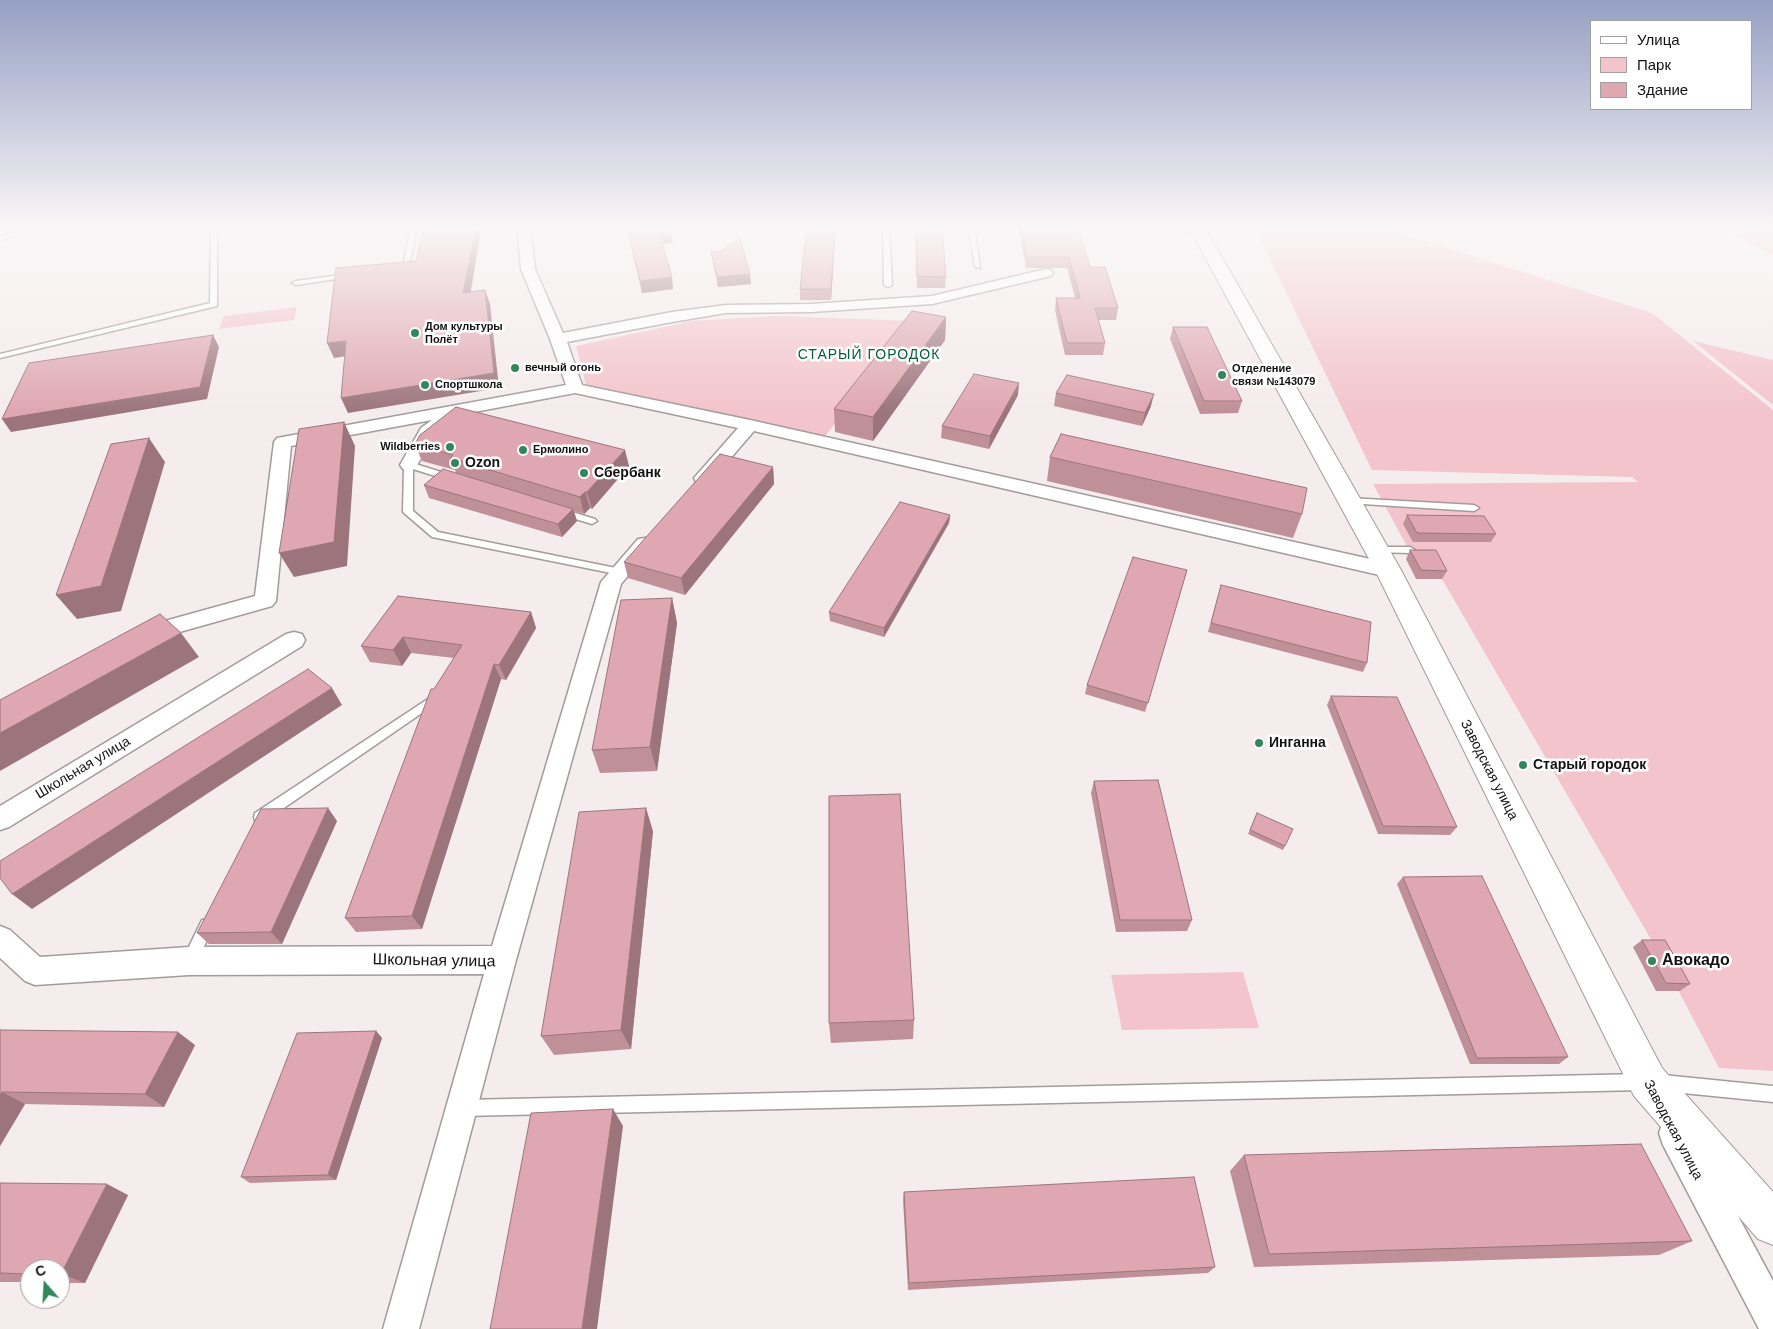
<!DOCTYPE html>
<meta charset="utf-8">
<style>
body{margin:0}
#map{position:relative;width:1773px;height:1329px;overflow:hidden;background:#f5eced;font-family:Arial,sans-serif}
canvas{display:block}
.legend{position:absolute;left:1590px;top:20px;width:162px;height:90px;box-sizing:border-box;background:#fff;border:1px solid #a1a0a0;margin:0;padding:6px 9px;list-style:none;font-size:15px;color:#141112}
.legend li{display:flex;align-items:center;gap:10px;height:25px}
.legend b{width:25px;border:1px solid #a1a0a0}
.north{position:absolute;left:20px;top:1259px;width:50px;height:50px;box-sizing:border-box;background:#fff;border:1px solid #a1a0a0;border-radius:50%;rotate:341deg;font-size:14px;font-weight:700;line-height:20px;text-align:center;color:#141112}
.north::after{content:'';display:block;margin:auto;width:18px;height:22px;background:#31875b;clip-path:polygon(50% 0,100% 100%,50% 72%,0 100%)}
</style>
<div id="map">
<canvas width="1773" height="1329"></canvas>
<ul class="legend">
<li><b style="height:6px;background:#fff"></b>Улица</li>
<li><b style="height:14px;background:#f3c4cb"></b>Парк</li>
<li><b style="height:14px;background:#dfa7b1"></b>Здание</li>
</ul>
<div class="north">С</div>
</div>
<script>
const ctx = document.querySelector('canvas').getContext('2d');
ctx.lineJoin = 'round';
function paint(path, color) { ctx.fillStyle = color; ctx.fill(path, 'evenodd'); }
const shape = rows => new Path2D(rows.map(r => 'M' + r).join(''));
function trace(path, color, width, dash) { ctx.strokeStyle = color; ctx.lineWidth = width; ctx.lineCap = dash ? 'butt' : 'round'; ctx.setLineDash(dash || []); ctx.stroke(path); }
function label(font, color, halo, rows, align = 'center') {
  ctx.font = font + ' Arial,sans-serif'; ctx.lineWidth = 5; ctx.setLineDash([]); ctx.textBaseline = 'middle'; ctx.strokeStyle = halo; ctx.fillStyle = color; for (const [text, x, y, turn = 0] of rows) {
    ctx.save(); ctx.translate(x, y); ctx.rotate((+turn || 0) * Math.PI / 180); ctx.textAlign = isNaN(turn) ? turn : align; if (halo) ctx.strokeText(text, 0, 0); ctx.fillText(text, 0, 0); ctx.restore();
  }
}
const green = shape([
 [1291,226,1378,226,1652,313,1773,410,1773,1071,1719,1068,1656,948,1431,560,1414,559,1373,484,1638,482,1632,477,1372,470,1255,228],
 [1718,226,1773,226,1773,256],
 [297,307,294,320,219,329,224,316],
 [776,316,916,321,825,436,586,385,576,346,692,321],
 [1693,341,1773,360,1773,405],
 [1243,972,1259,1028,1122,1030,1111,975]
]);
const service = shape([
 [0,226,8,226,0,230,0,226],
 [10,226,19,226,19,232,0,241,0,237,13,231,13,228,10,226],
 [211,226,217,226,217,306,0,358,0,354,210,303,211,226],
 [411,226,417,226,409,268,406,270,396,270,396,268,403,266,411,226],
 [883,226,889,226,892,285,888,287,884,285,883,226],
 [968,226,974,226,980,268,975,267,968,226],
 [348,274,352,276,350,277,296,285,292,283,296,281,348,274],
 [409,462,454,476,456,478,451,481,413,469,413,511,438,532,621,569,626,572,621,575,432,537,403,512,404,465,409,462],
 [1349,498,1474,505,1479,508,1474,511,1346,503,1346,499,1349,498],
 [562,509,595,519,597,521,592,524,559,514,557,512,559,510,562,509],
 [1377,547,1410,547,1415,550,1410,553,1373,552,1372,550,1377,547],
 [431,697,435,698,437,701,435,704,265,821,260,822,255,821,254,817,255,813,431,697],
 [207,919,212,920,214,925,212,930,195,965,190,967,185,965,183,960,185,955,202,920,207,919],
 [1642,1074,1648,1076,1650,1082,1648,1088,1642,1090,463,1116,457,1114,455,1108,457,1102,463,1100,1642,1074],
 [1663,1075,1773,1086,1773,1102,1663,1091,1657,1089,1655,1083,1657,1077,1663,1075]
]);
const minor = shape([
 [517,226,530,226,535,269,563,333,672,312,726,305,811,304,932,296,1046,269,1051,270,1053,273,1051,276,932,304,811,312,726,313,672,322,567,342,582,385,750,420,1388,563,1395,565,1398,570,1395,575,1388,577,754,431,710,482,703,484,696,482,694,478,738,428,575,393,464,414,434,435,415,469,409,470,403,469,400,465,421,428,432,420,291,446,276,601,272,606,144,642,136,639,133,634,136,629,255,596,274,442,277,438,566,385,550,339,521,269,517,226],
 [645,538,652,539,655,544,621,584,516,960,419,1329,383,1329,484,974,189,975,35,985,25,981,0,958,0,926,10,930,40,957,189,947,492,946,601,582,638,539,645,538],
 [294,632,302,634,305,640,302,646,9,827,0,830,0,806,286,634,294,632],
 [1675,1117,1687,1121,1773,1281,1773,1329,1759,1329,1663,1145,1659,1133,1663,1121,1675,1117]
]);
const secondary = shape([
 [1188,226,1204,226,1401,570,1662,1068,1773,1192,1773,1245,1758,1239,1634,1096,1375,570,1188,226]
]);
const wall = shape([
 [836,226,831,300,800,300,800,289],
 [915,226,942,226,946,277,945,288,917,288],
 [1018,226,1077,226,1090,267,1118,308,1116,320,1098,320,1105,343,1103,355,1065,355,1055,310,1056,298,1075,298,1067,268,1026,268],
 [629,236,673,243,662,244,673,289,642,293],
 [721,251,751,284,718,287,711,252],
 [946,317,945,340,873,441,835,432,834,409],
 [1173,327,1242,401,1238,413,1200,414,1170,339],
 [1056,393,1151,406,1142,426,1054,406],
 [1018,395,989,449,941,438,942,426],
 [415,445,629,466,592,509,590,508,584,514,574,511,577,521,562,537,429,498,424,485,456,473,455,470,422,461],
 [1050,457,1302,514,1293,538,1047,481],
 [773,467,774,484,685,595,628,578,624,562],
 [950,515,949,523,884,637,830,621,829,612],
 [1407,515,1496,534,1491,542,1413,542,1403,524],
 [1410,550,1447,571,1442,579,1416,579,1406,559],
 [1187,570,1145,712,1085,694,1087,685],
 [1221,585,1367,663,1363,672,1208,632],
 [398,596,531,612,536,628,506,680,501,679,422,929,356,932,345,918,434,689,454,658,411,653,402,666,370,662,361,646],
 [672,598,677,623,657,771,600,773,592,750],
 [1331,696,1457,827,1450,835,1378,834,1327,705],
 [1094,781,1192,920,1187,931,1116,932,1091,793],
 [1257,813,1285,846,1283,850,1248,834],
 [337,821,282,944,209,944,197,933],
 [653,831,631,1049,554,1055,541,1036],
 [1403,877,1568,1057,1559,1064,1470,1064,1397,884],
 [1642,940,1690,984,1680,991,1656,991,1633,947],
 [914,1020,913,1039,831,1043,829,1023],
 [0,1030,195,1045,164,1107,25,1104,0,1146],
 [376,1031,382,1038,336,1180,250,1183,241,1177],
 [1244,1155,1692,1241,1659,1255,1254,1267,1230,1171],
 [0,1183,128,1195,85,1283,60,1283,60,1269,30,1269,30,1282,0,1282],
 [904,1192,1215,1267,1208,1273,908,1290,903,1200]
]);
const shadedWall = shape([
 [476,226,482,226,468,308,463,293],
 [835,226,836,226,831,300,831,289],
 [671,232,673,243,661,244,659,233],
 [750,274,751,284,718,287,717,277],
 [672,277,673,289,642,293,640,281],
 [485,290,490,304,499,388,348,413,341,398],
 [946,317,945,340,873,441,873,417],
 [213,335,219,347,207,399,11,432,2,419],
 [346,341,353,355,334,358,327,343],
 [1019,383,1018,395,989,449,990,436],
 [1154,394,1151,406,1142,426,1145,413],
 [344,422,355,446,347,566,294,577,279,553],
 [149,438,165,462,121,611,77,619,56,595],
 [625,450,629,466,592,509,587,492],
 [773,467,774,484,685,595,681,578],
 [585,492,590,508,584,514,580,497],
 [573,509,577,521,562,537,558,524],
 [950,515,949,523,884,637,884,628],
 [672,598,677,623,657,771,650,747],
 [531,612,536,628,506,680,499,665],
 [181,633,199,657,0,771,0,733],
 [403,637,411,653,402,666,393,650],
 [494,664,501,679,422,929,412,916],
 [332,688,342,705,32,909,12,894],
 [328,808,337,821,282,944,271,932],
 [646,808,653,831,631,1049,621,1030],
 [376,1031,382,1038,336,1180,328,1175],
 [178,1032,195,1045,164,1107,145,1094],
 [2,1092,25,1104,0,1146,0,1095],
 [613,1109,623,1126,597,1329,582,1329],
 [107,1184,128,1195,85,1283,61,1274]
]);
const building = shape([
 [424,226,476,226,463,293,485,290,494,373,341,398,346,341,327,343,336,268,416,261,424,226],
 [627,226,670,226,671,232,659,233,672,277,640,281,629,236,627,226],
 [807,226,835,226,831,289,800,289,807,226],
 [916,226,942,226,946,277,917,276,916,226],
 [1021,226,1077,226,1090,267,1105,267,1118,308,1095,308,1105,343,1067,343,1056,298,1080,298,1069,257,1027,257,1021,226],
 [740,238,750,274,717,277,711,252,721,251,740,238],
 [912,311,946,317,873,417,834,409,912,311],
 [1173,327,1207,327,1242,401,1204,401,1173,327],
 [213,335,200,387,2,419,29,363,213,335],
 [974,374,1019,383,990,436,942,426,974,374],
 [1067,375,1154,394,1145,413,1056,393,1067,375],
 [456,407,625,450,587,492,585,492,580,497,450,458,453,455,415,444,420,435,456,407],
 [344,422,334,542,279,553,299,429,344,422],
 [1061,434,1307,488,1302,514,1050,457,1061,434],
 [149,438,101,586,56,595,111,444,149,438],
 [720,454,773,467,681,578,624,562,720,454],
 [443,469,573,509,558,524,424,485,443,469],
 [900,502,950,515,884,628,829,612,900,502],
 [1407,515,1484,516,1496,534,1417,533,1407,515],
 [1410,550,1436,550,1447,571,1421,570,1410,550],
 [1133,557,1187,570,1148,703,1087,685,1133,557],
 [1221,585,1371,622,1367,663,1211,623,1221,585],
 [398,596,531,612,499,665,494,664,412,916,345,918,431,689,434,689,462,645,403,637,393,650,361,646,398,596],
 [672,598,650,747,592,750,621,600,672,598],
 [160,614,181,633,0,733,0,700,160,614],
 [308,669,332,688,12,894,0,878,0,861,308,669],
 [1331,696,1397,697,1457,827,1383,826,1331,696],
 [1158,780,1192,920,1120,920,1094,781,1158,780],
 [900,794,914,1020,829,1023,829,796,900,794],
 [328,808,271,932,197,933,261,809,328,808],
 [646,808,621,1030,541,1036,579,812,646,808],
 [1257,813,1293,829,1285,846,1250,830,1257,813],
 [1482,876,1568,1057,1477,1058,1403,877,1482,876],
 [1642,940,1665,940,1690,984,1666,983,1642,940],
 [0,1030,178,1032,145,1094,2,1092,0,1095,0,1030],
 [376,1031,328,1175,241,1177,297,1033,376,1031],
 [613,1109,582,1329,490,1329,531,1113,613,1109],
 [1641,1144,1692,1241,1269,1254,1244,1155,1641,1144],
 [1194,1177,1215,1267,909,1283,904,1192,1194,1177],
 [0,1183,107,1184,61,1274,60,1274,60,1269,30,1269,30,1274,0,1273,0,1183]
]);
const markers = [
 [415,333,5,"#31875b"],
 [515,368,5,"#31875b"],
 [1222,375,5,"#31875b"],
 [425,385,5,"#31875b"],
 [450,447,5,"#31875b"],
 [523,450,5,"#31875b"],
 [455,463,5,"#31875b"],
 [584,473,5,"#31875b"],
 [1259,743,5,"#31875b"],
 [1523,765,5,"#31875b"],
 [1652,961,5,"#31875b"]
];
const farPoinames = [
 ["Дом культуры",425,327],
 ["Полёт",425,340],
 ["вечный огонь",525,368],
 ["Отделение",1232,369],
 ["связи №143079",1232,382],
 ["Спортшкола",435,385],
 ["Wildberries",440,447,"right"],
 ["Ермолино",533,450]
];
const farQuarternames = [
 ["СТАРЫЙ ГОРОДОК",869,355]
];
const poiNames = [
 ["Ozon",465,463],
 ["Сбербанк",594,473],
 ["Инганна",1269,743],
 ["Старый городок",1533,765]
];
const streetNames = [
 ["Школьная улица",83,768,-31],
 ["Заводская улица",1489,770,63],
 ["Заводская улица",1673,1130,62]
];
const nearStreetnames = [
 ["Школьная улица",434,961,1]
];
const nearPoinames = [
 ["Авокадо",1662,961]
];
paint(green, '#f3c4cb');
trace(service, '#a39b9c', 3);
trace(minor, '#a39b9c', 3);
trace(secondary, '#a39b9c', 2);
paint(service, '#fff');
paint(minor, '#fff');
paint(secondary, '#fff');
paint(wall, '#c09098');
paint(shadedWall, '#9c757c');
paint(building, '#dfa7b1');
trace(building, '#9c757c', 1);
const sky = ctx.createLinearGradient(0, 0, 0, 412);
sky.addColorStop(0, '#95a0c3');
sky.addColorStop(0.55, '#faf6f7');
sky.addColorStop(1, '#faf6f700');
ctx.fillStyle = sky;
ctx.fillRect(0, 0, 1773, 412);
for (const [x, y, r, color] of markers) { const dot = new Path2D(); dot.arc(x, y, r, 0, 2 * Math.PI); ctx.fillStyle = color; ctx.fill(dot); trace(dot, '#fff', 2); }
label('bold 11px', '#141112', '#fff', farPoinames, 'left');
ctx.letterSpacing = '1px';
label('14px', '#035f39', '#fff', farQuarternames);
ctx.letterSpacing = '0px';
label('bold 14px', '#141112', '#fff', poiNames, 'left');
label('14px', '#141112', '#fff', streetNames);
label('16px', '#141112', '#fff', nearStreetnames);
label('bold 16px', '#141112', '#fff', nearPoinames, 'left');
</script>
